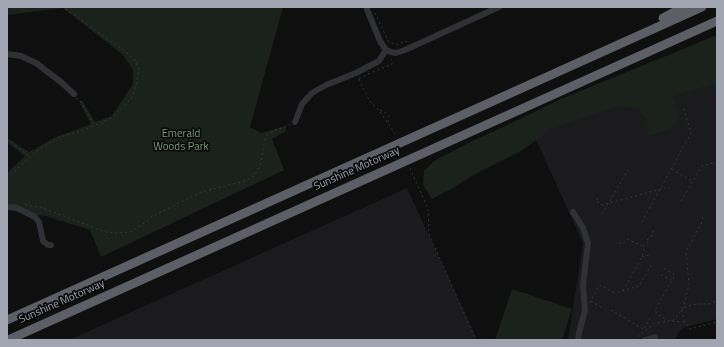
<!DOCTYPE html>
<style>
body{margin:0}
#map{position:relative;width:724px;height:347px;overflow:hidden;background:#0f0f10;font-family:"Titillium Web",sans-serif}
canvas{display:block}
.frame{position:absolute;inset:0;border:8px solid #a0a5b1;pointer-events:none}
</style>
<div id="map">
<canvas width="724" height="347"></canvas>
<div class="frame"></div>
</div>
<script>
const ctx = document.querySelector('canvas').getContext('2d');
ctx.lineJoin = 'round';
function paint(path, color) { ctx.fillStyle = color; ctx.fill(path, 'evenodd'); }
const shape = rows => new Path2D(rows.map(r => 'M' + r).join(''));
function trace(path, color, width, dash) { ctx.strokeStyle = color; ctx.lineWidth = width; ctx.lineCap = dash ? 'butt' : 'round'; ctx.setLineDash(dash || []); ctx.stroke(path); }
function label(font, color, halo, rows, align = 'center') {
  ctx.font = font + ' "Titillium Web",sans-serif'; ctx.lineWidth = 3.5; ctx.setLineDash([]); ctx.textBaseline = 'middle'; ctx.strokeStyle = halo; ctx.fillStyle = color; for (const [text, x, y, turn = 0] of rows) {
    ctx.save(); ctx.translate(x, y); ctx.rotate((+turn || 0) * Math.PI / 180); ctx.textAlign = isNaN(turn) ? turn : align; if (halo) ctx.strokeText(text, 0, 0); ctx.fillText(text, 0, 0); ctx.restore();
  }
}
const built = shape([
 [717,70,717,319,685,327,679,332,675,340,568,340,583,243,532,131],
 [407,188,477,340,69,340]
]);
const green = shape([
 [7,7,283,7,250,127,261,133,285,126,286,131,272,139,284,170,101,257,90,230,46,216,37,215,7,204,7,173,25,156,7,142,9,139,29,152,56,137,91,124,80,104,82,100,95,122,112,116,133,84,133,70,123,55,63,8,7,15],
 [717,35,717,83,673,96,676,104,679,116,675,124,670,129,648,136,647,119,639,109,617,106,551,129,521,151,475,174,451,189,432,199,423,185,424,171,434,161,470,142,501,128,561,99],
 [512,289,572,309,562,340,495,340]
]);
const path = shape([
 [375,13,388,41,396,45,406,41,408,43],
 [359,78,392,64,391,59],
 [359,79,370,102,378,109,395,134],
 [76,98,81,102,94,125],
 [380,110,389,115,388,123],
 [7,139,29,156],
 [410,168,428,209,429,234,476,340],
 [672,169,692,181],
 [7,178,34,153,52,141,60,137,82,131,111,118,131,99,135,90,139,69,135,60,126,52,63,7],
 [598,198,596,201,602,205,665,188],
 [681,201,702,166,717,162],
 [25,205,40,207,105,232,118,233,130,232,146,222,151,217,201,192,245,181,254,176,260,166,265,139,267,135,277,129,284,128,290,124],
 [602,214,628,170],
 [642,222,691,133,683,106],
 [647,240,652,236,654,229],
 [619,243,622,244,628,239,643,247,644,249,642,257,623,290],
 [643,246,648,242],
 [642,257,651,254],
 [664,268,675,275,655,310,657,314,668,321],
 [661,275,671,280],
 [591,301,602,308],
 [590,303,592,298,600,285,615,293,639,286,653,262],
 [684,307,696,304,709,304,717,301],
 [611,310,645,330],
 [682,310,684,320,690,329,717,322],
 [672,321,685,322],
 [644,328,651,317],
 [634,340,653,324,674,320,682,309,685,301,689,284,686,251,701,224,704,214]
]);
const minor = shape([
 [366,7,380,41,386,50,391,52,396,53,405,50,499,7],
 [7,54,21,56,36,63,61,82,74,94],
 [295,122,302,104,312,93,326,85,356,73,379,61,386,50],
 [7,207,17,208,35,217,39,222,43,241,48,245,51,245],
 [573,212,583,228,588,243,583,285,585,310,579,333,578,340],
 [645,340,655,337]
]);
const highway = shape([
 [663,18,684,7],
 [7,320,702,7],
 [8,340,717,21]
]);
const parkNames = [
 ["Emerald",181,134],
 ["Woods Park",181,147]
];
const streetNames = [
 ["Sunshine Motorway",357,169,-24],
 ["Sunshine Motorway",62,302,-24]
];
paint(built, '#1b1b1d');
paint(green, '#1b221c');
trace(path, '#36383c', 1, [2, 3]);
trace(minor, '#303135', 6);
trace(highway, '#5c5f66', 9);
label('11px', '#779b7a', '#0a0a0b', parkNames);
label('11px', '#a0a5b1', '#0a0a0b', streetNames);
</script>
